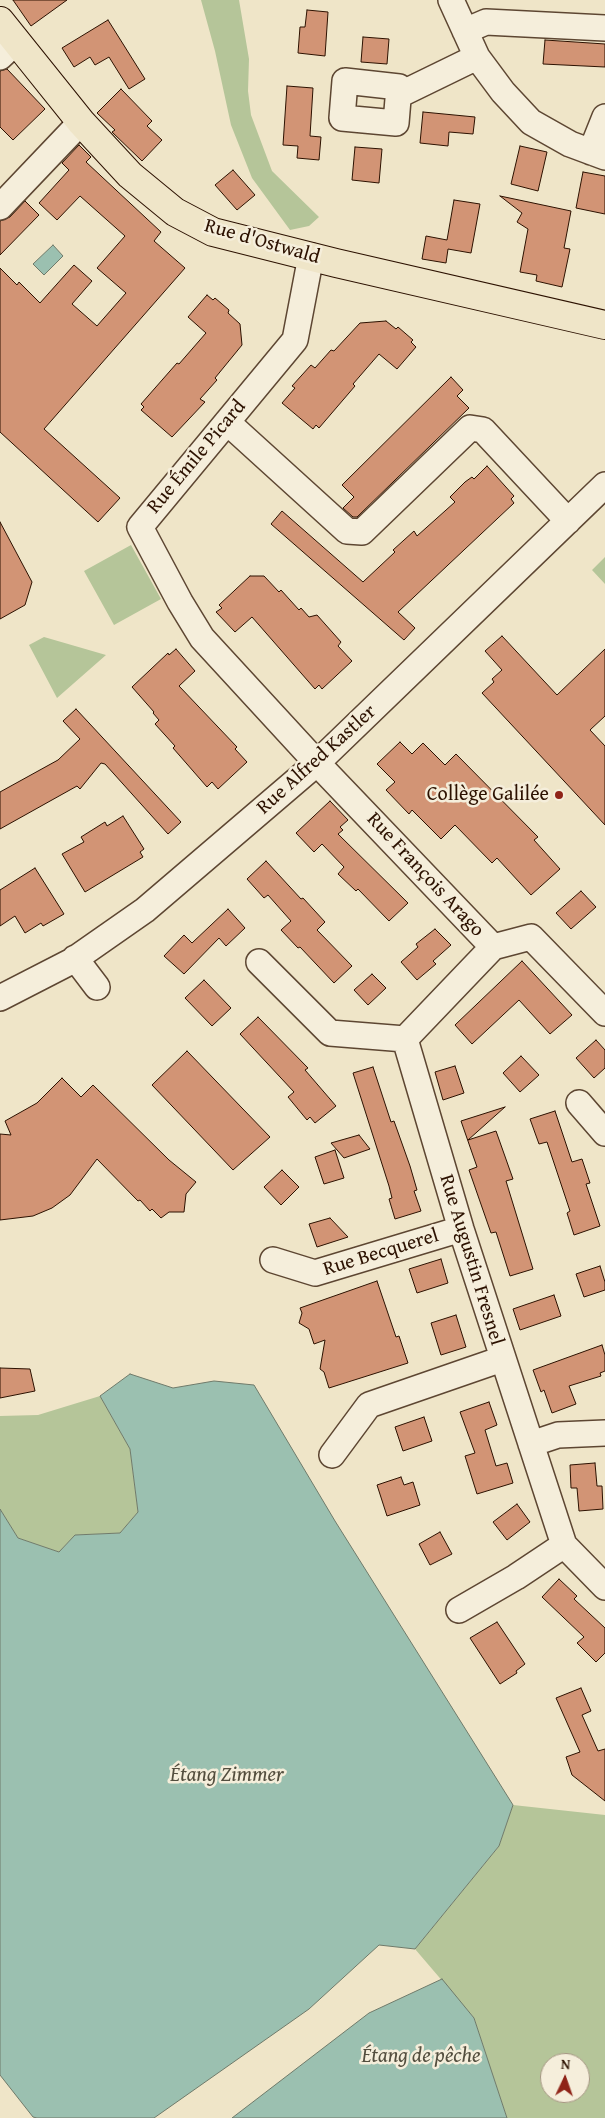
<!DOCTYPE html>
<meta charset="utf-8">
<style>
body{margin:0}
#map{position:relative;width:605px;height:2118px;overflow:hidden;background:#efe5c8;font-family:"Gentium Book Plus",serif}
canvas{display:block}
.north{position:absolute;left:540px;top:2053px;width:50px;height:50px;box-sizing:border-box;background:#f5eedb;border:1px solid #a59683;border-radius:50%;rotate:3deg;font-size:14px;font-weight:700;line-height:20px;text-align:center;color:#2c1100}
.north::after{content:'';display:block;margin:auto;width:18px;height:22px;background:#8f2418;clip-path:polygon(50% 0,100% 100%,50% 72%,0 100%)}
</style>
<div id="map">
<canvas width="605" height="2118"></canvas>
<div class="north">N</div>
</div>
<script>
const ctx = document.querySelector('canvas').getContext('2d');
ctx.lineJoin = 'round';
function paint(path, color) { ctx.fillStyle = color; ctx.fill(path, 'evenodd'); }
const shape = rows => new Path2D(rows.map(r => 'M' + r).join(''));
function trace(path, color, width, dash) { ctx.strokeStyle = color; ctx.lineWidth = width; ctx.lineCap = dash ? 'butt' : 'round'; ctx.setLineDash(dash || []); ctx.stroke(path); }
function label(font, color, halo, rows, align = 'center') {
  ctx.font = font + ' "Gentium Book Plus",serif'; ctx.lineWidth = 5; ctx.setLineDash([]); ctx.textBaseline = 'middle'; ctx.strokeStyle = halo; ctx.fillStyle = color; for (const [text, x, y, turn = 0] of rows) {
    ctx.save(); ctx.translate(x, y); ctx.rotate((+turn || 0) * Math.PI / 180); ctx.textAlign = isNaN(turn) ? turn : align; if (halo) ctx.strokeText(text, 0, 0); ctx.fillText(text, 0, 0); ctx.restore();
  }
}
const green = shape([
 [201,0,239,0,249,59,248,91,251,115,272,171,319,217,309,226,290,230,252,178,231,125,215,51],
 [131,545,161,599,114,625,84,571],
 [605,557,605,584,592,570],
 [44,637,106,655,57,698,29,645],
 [100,1396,130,1449,138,1512,120,1533,75,1535,59,1552,18,1538,0,1509,0,1416,38,1415],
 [513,1805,605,1815,605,2118,507,2118,474,2018,415,1949,499,1846],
 [550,2063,580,2063,580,2093,550,2093]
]);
const water = shape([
 [53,245,63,256,44,275,33,264,53,245],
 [130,1374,173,1388,214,1381,254,1385,335,1521,513,1805,499,1846,415,1949,379,1945,309,2009,154,2118,37,2118,33,2117,0,2075,0,1509,18,1538,59,1552,75,1535,120,1533,138,1512,130,1449,100,1396,130,1374],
 [442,1979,474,2018,507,2118,232,2118,369,2013,442,1979]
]);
const building = shape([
 [13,0,67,0,31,26,13,0],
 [307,10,328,12,325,56,298,53,300,27,305,27,307,10],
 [108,20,145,79,129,89,109,57,95,65,90,57,74,67,62,48,108,20],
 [363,37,389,39,387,64,361,62,363,37],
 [545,40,605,44,605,67,543,64,545,40],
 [7,69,45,109,13,140,0,127,0,71,7,69],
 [287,86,313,88,310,136,321,137,319,160,297,158,298,146,283,145,287,86],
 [121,89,152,121,147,126,162,140,142,161,112,132,115,130,97,113,121,89],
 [423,112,475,117,473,134,449,132,448,146,420,143,423,112],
 [79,145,91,157,86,162,161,232,154,241,185,268,44,429,120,498,98,522,0,432,0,268,17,285,19,282,40,303,74,265,92,281,72,304,97,326,126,293,97,268,125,236,80,196,57,220,39,203,69,170,62,163,79,145],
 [520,146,547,152,538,191,511,184,520,146],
 [355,147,382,149,379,183,352,180,355,147],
 [233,170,255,195,237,210,215,185,233,170],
 [583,172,605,176,605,214,576,208,583,172],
 [500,196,571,211,564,248,570,249,562,287,536,281,537,275,520,272,528,229,517,222,522,213,500,196],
 [454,200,480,204,471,253,448,249,446,263,422,259,426,236,447,240,454,200],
 [25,201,39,215,0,255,0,221,10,217,25,201],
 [207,295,213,300,215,298,229,310,228,313,240,324,242,345,215,378,217,380,200,399,205,402,172,437,141,410,144,407,141,404,177,363,179,364,206,333,188,317,207,295],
 [386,321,396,329,398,327,413,340,411,342,416,347,397,369,379,354,353,384,355,386,319,428,316,425,313,429,282,403,295,388,292,386,311,365,315,368,331,350,334,351,360,323,386,321],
 [451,377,463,390,457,396,469,408,357,517,353,517,343,508,354,497,342,485,451,377],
 [487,466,514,496,511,499,514,503,398,612,415,628,404,640,271,524,282,511,363,582,395,552,393,550,414,531,417,536,455,502,450,497,465,482,472,477,474,479,487,466],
 [0,522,32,582,25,605,0,619,0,522],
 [250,576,264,576,279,592,281,590,299,610,301,608,309,617,317,615,341,642,338,646,352,661,322,689,319,685,315,689,252,617,235,632,216,612,222,608,219,605,250,576],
 [502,636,557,695,605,649,605,716,590,730,605,746,605,825,482,693,494,682,492,679,502,670,485,651,502,636],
 [176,649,195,671,179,686,237,747,235,749,247,762,218,789,212,782,207,787,173,748,175,746,155,724,159,720,153,713,154,712,132,687,168,653,169,655,176,649],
 [76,709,181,822,168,834,105,764,101,763,80,789,77,786,0,829,0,792,58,760,80,739,63,721,76,709],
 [400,742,412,754,423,743,445,765,456,754,538,837,534,840,560,869,531,895,497,858,492,863,455,825,441,839,412,810,409,814,386,790,395,782,377,764,400,742],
 [330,801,348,820,340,827,343,830,338,834,408,903,389,921,358,889,356,891,338,874,344,867,322,844,314,852,296,833,330,801],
 [123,816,144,849,140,852,143,857,85,892,62,854,84,842,81,837,105,822,107,826,123,816],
 [266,861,301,899,303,898,325,922,317,930,352,966,334,983,300,947,298,948,281,930,291,921,268,895,264,898,247,879,266,861],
 [35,868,64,914,43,926,41,923,25,933,15,916,0,926,0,890,35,868],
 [581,891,596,907,571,929,556,913,581,891],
 [228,909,245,928,226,946,219,938,184,974,164,956,184,935,192,943,228,909],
 [435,929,451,945,433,961,436,964,417,980,401,962,418,947,416,944,435,929],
 [522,961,572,1015,550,1034,519,1000,472,1044,455,1025,522,961],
 [372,974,386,988,368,1005,354,990,372,974],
 [204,980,231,1008,212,1026,185,998,204,980],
 [258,1017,308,1068,305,1070,336,1106,315,1123,310,1117,307,1120,288,1097,294,1092,240,1034,258,1017],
 [596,1040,605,1050,605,1068,594,1078,576,1058,596,1040],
 [187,1051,270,1137,233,1170,152,1085,187,1051],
 [521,1056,539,1075,520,1092,503,1073,521,1056],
 [455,1066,464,1093,443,1100,435,1072,455,1066],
 [373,1067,391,1122,394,1121,410,1166,417,1190,414,1191,421,1211,395,1219,389,1199,392,1198,389,1186,353,1073,373,1067],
 [62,1078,81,1097,93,1085,169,1160,196,1182,186,1194,184,1212,169,1212,161,1218,152,1209,150,1211,140,1200,138,1201,97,1159,70,1195,52,1208,33,1216,0,1220,0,1134,11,1135,5,1121,37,1103,62,1078],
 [505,1107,468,1140,496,1131,513,1179,506,1181,533,1269,510,1276,496,1232,491,1233,469,1170,477,1167,461,1121,505,1107],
 [555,1111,572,1162,582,1159,590,1183,586,1184,600,1226,574,1235,567,1213,570,1211,547,1142,539,1144,530,1119,555,1111],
 [359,1135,370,1149,344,1158,331,1143,359,1135],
 [335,1150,344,1178,324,1184,315,1157,335,1150],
 [282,1170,299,1187,281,1205,264,1187,282,1170],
 [330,1218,348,1237,317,1247,309,1224,330,1218],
 [441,1259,448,1283,417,1293,409,1269,441,1259],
 [600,1266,605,1282,605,1290,584,1297,576,1274,600,1266],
 [377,1281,396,1337,399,1336,408,1363,329,1388,324,1372,320,1369,325,1340,314,1344,309,1329,299,1323,302,1313,300,1308,377,1281],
 [554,1295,561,1316,520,1330,513,1309,554,1295],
 [456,1315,466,1347,441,1355,431,1323,456,1315],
 [602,1345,605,1355,605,1371,600,1373,601,1376,569,1386,576,1404,552,1413,544,1390,541,1392,533,1370,602,1345],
 [0,1368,30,1369,35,1391,0,1398,0,1368],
 [489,1402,497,1425,485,1430,496,1466,507,1463,513,1483,477,1494,465,1456,475,1453,460,1412,489,1402],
 [424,1417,432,1441,403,1451,395,1427,424,1417],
 [595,1463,597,1486,602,1486,603,1509,579,1511,577,1488,571,1488,570,1465,595,1463],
 [401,1477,404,1485,413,1482,420,1505,387,1516,377,1485,401,1477],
 [517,1504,530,1522,507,1540,493,1522,517,1504],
 [440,1532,452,1554,430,1565,419,1544,440,1532],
 [559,1579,577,1596,574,1599,605,1628,605,1653,596,1662,577,1643,584,1637,542,1597,559,1579],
 [497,1622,525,1664,516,1671,517,1673,500,1684,470,1638,497,1622],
 [581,1688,591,1711,582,1715,598,1751,605,1749,605,1801,572,1775,566,1757,580,1752,556,1698,581,1688]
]);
const minor = shape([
 [451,0,477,57,503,92,531,122,570,144,605,157],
 [465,31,486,22,605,28],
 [0,57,17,41],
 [345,81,399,87,396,123,342,118,345,81],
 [399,95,477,57],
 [591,152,605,117],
 [0,207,81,122],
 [311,256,295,340,140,527,180,602,202,638,317,763,493,947,531,937,605,1013],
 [227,422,347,531,362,532,470,428,483,430,568,521],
 [493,947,405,1039,461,1229,564,1545,605,1587],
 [75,958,97,987],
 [259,962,330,1033,405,1039],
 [0,998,72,961,145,910,317,763,605,485],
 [579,1103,605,1133],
 [273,1260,315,1273,461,1229],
 [531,1444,558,1435,605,1433],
 [332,1455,369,1405,502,1359],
 [459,1610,516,1577,564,1545]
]);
const major = shape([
 [0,21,81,122,130,175,175,212,213,232,336,263,605,325]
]);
const markers = [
 [559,795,5,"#8f2418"]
];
const streetNames = [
 ["Rue d'Ostwald",262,242,16],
 ["Rue Émile Picard",197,457,-50],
 ["Rue Alfred Kastler",317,760,-42],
 ["Rue François Arago",425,875,47],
 ["Rue Becquerel",381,1253,-17],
 ["Rue Augustin Fresnel",471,1260,73]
];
const poiNames = [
 ["Collège Galilée",549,795]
];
const waterNames = [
 ["Étang Zimmer",227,1776],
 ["Étang de pêche",421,2057]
];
paint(green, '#b5c599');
paint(water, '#9bc0b0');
trace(water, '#6f7a6a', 1);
paint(building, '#d29475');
trace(building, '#2c1100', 1);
trace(minor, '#5d4632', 28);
trace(major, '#2c1100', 30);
trace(minor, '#f5eedb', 25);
trace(major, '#efe5c8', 28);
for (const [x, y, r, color] of markers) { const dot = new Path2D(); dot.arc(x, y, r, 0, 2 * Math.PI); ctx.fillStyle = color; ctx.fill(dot); trace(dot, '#f5eedb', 2); }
label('20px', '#2c1100', '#f5eedb', streetNames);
label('20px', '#2c1100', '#f5eedb', poiNames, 'right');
label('italic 21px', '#534e3e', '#f5eedb', waterNames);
</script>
